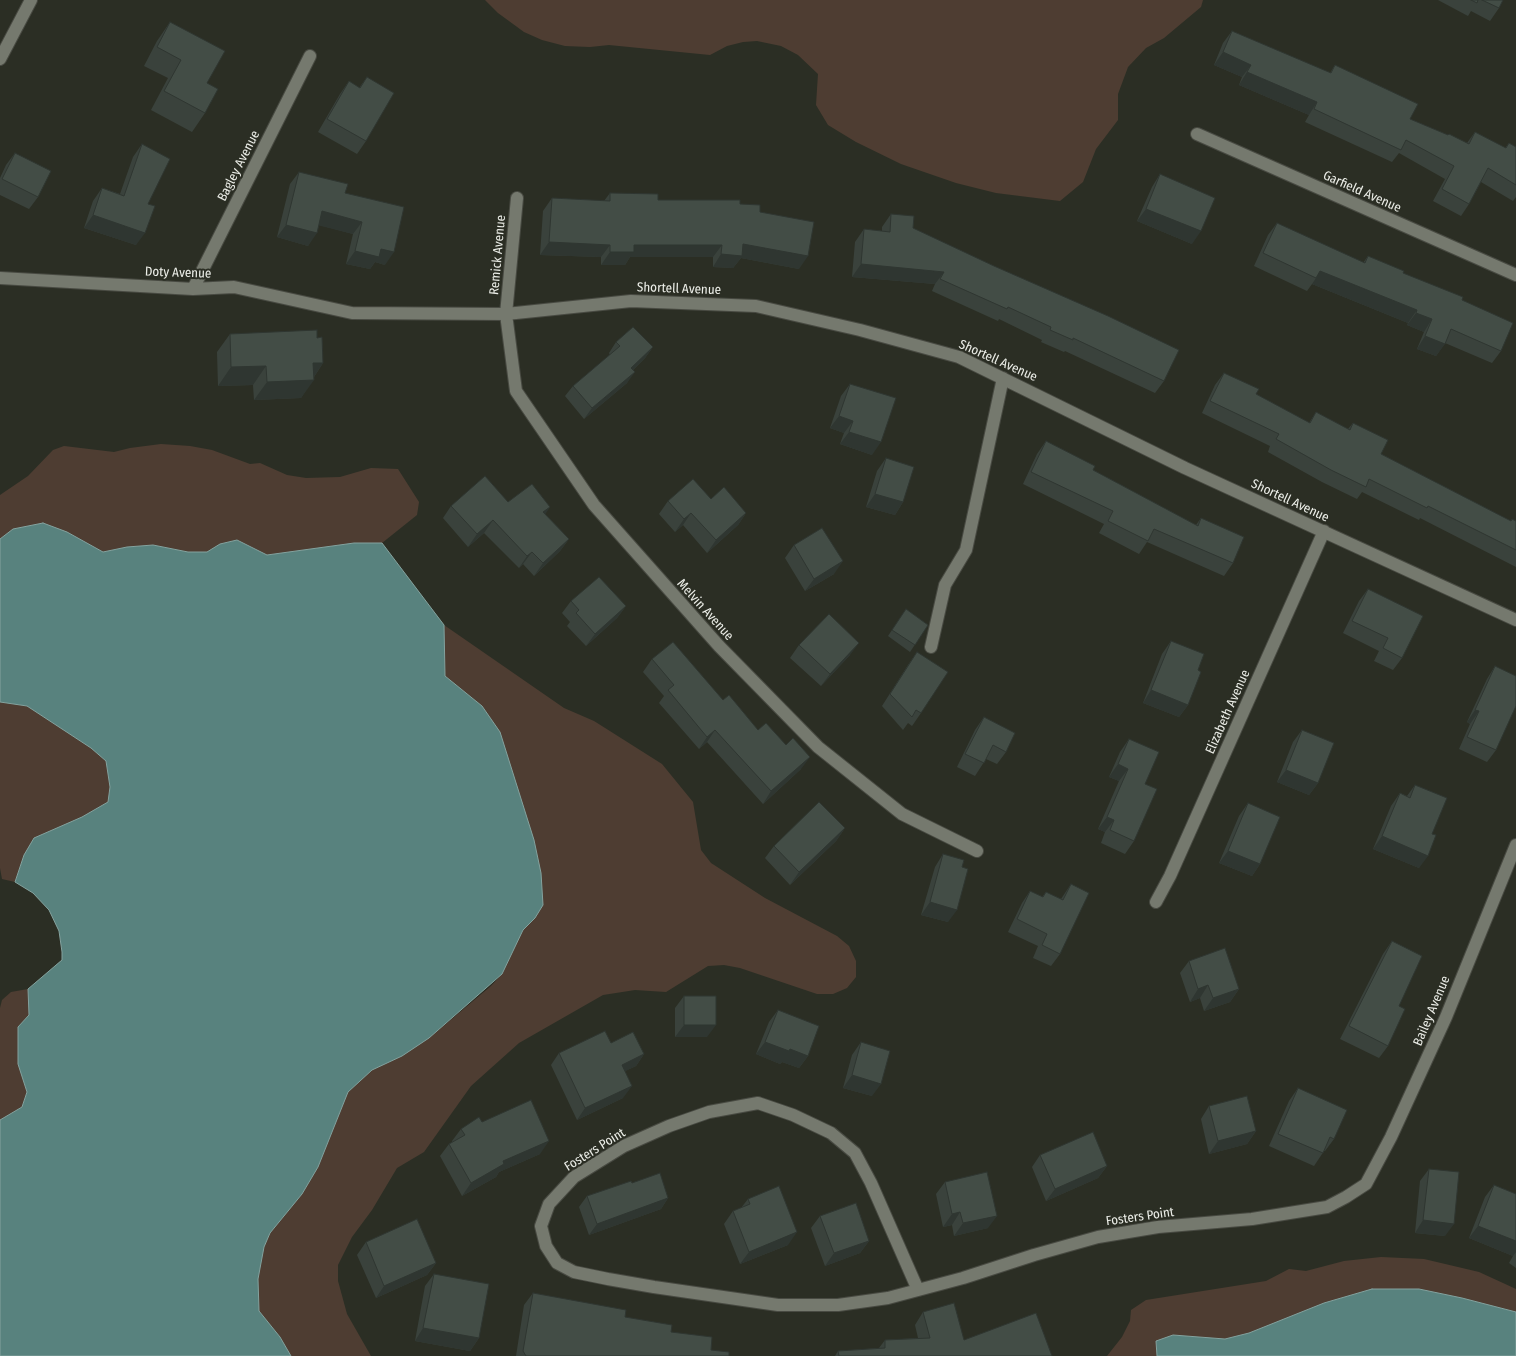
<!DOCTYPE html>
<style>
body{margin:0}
canvas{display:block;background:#2b2e24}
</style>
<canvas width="1516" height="1356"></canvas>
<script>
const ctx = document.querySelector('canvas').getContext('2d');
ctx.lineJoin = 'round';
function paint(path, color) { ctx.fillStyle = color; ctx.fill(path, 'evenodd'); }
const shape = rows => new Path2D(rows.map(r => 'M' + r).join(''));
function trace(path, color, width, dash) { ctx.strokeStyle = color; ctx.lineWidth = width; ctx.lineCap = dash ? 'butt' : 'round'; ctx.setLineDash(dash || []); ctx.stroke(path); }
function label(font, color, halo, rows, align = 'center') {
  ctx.font = font + ' "Fira Sans Condensed",sans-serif'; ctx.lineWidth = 4; ctx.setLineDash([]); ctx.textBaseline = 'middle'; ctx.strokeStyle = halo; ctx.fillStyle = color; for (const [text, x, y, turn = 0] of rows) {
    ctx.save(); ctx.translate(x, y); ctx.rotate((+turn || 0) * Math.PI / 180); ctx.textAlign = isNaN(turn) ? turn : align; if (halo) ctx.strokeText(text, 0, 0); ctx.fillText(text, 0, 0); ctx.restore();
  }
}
const green = shape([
 [485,0,1203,0,1201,7,1164,38,1146,48,1128,67,1118,94,1118,120,1096,149,1083,182,1060,201,996,193,956,183,901,164,856,142,828,125,816,105,818,74,798,55,781,46,757,41,743,42,727,46,710,55,609,45,590,47,565,46,542,40,524,32,498,13],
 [161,444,190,446,212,450,250,464,260,463,287,475,306,478,340,477,371,468,398,469,419,502,417,515,382,543,354,543,267,555,237,540,220,544,207,552,188,552,153,545,127,547,103,552,67,532,0,539,0,495,28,476,53,450,64,446,114,452,130,448],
 [444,625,564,708,594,721,662,764,693,802,701,850,711,863,765,898,837,936,849,946,856,961,856,977,847,988,833,994,817,994,740,968,724,965,708,966,666,992,635,990,603,995,519,1043,471,1086,424,1152,397,1168,372,1210,352,1237,338,1265,338,1281,347,1314,371,1356,291,1356,280,1337,259,1311,258,1279,264,1247,270,1233,302,1194,318,1167,348,1092,372,1070,402,1056,429,1038,491,986,502,974,523,930,535,918,482,706,445,676],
 [0,702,27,706,91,748,106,761,110,787,108,802,24,855,15,882,2,879,0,868],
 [28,989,29,1015,18,1027,18,1064,27,1092,22,1107,0,1120,0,1008,2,1000,11,992],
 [1381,1257,1424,1259,1479,1272,1516,1289,1516,1312,1462,1298,1419,1289,1372,1289,1324,1303,1249,1333,1225,1339,1173,1335,1156,1341,1157,1356,1107,1356,1122,1337,1130,1321,1131,1310,1146,1300,1266,1281,1289,1269,1306,1271,1344,1261]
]);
const water = shape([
 [43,523,67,532,103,552,127,547,153,545,188,552,207,552,220,544,237,540,267,555,354,543,382,543,444,625,445,676,482,706,500,732,534,840,541,873,543,905,535,918,523,930,502,974,429,1038,402,1056,372,1070,348,1092,318,1167,302,1194,270,1233,264,1247,258,1279,259,1311,280,1337,291,1356,0,1356,0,1120,22,1107,27,1092,18,1064,18,1027,29,1015,28,989,62,960,62,952,59,931,49,910,33,893,15,882,24,855,34,838,82,817,108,802,110,787,106,761,91,748,27,706,0,702,0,539,13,529,43,523],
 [1372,1289,1419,1289,1462,1298,1516,1312,1516,1356,1157,1356,1156,1341,1173,1335,1225,1339,1249,1333,1324,1303,1372,1289]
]);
const minor = shape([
 [0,59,31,0],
 [1197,134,1516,275],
 [517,198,506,314,516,391,594,505,719,646,818,747,902,814,977,851],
 [0,278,193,289,234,287,352,313,506,314,631,301,756,306,860,330,959,357,1185,468,1516,620],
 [193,289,310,56],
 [931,647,945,585,966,550,1003,378],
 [1156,902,1170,876,1324,531],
 [758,1103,793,1115,831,1133,855,1153,871,1183,918,1290,888,1298,838,1305,778,1305,654,1287,608,1279,574,1272,557,1263,546,1246,541,1226,549,1204,574,1177,624,1146,669,1126,709,1112,758,1103],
 [918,1290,963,1278,1034,1255,1098,1237,1158,1227,1252,1219,1327,1207,1346,1197,1366,1184,1391,1137,1446,1017,1516,845]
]);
const wall = shape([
 [1438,0,1503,0,1499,8,1490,21,1471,11,1468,16],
 [170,22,207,83,205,113,192,132,151,110,168,78,144,66,157,41],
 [1232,31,1330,73,1335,65,1410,119,1467,143,1475,132,1505,148,1509,143,1516,147,1516,197,1513,201,1481,182,1469,204,1461,216,1433,201,1445,179,1399,153,1392,162,1305,122,1309,115,1239,85,1242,77,1214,65,1223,43],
 [367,77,366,141,357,154,318,132,340,94,349,81,359,88],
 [142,144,148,204,136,245,84,228,93,201,102,188,120,194,133,157],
 [15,153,38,197,29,209,0,195,0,178,6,165],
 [299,172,345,193,385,265,375,262,370,269,346,264,353,234,319,225,308,246,277,237,290,184],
 [1160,174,1192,244,1137,221,1152,187],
 [610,193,658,200,740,204,760,212,799,269,741,258,733,268,713,267,713,257,630,257,625,265,601,265,601,257,540,255,543,211,552,198,604,201],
 [891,214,913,228,1164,381,1155,393,1065,351,1064,352,1041,342,1042,340,999,319,998,321,932,291,935,284,852,277,855,242,864,229,882,231,882,227],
 [1277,223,1363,263,1368,256,1403,273,1462,300,1501,351,1492,363,1445,343,1436,356,1417,349,1424,332,1407,325,1408,323,1312,284,1307,291,1254,266,1268,235],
 [230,334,317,338,323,363,314,377,301,398,254,400,253,385,218,386,217,352],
 [616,342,653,347,645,358,633,370,627,383,584,419,565,396,573,386,610,355,609,353],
 [1224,373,1256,394,1309,423,1316,412,1348,429,1353,423,1381,454,1511,521,1516,521,1516,567,1420,518,1419,520,1362,492,1357,499,1322,482,1268,452,1270,446,1202,413,1215,385],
 [850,384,872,455,840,444,844,433,830,428,841,396],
 [1046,441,1093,470,1196,525,1201,518,1233,563,1224,576,1147,542,1139,554,1099,533,1104,524,1023,484,1037,454],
 [886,458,903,502,895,515,866,507,877,471],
 [711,499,746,513,738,525,707,553,683,525,675,532,659,514,668,501],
 [508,502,545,514,569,539,560,551,534,576,523,564,519,568,484,533,468,547,443,518,451,506],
 [794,545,834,574,805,591,785,558],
 [1368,589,1402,658,1393,670,1374,661,1379,651,1343,633,1359,601],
 [571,601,626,606,617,618,586,646,567,626,570,622,562,613],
 [906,609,928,625,910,652,888,636],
 [1171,641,1198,670,1188,705,1179,717,1143,703,1162,654],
 [799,645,850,655,821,686,790,658],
 [917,652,921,713,912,726,908,723,903,730,882,706,908,665],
 [652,659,758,730,801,769,763,804,707,742,699,749,659,703,664,696,643,672],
 [1495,666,1496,750,1487,762,1459,749,1470,724,1467,722,1487,679],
 [984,717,1006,752,997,764,986,759,975,776,957,767,975,730],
 [1302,730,1318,783,1309,795,1277,782,1293,742],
 [1129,739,1145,784,1134,841,1125,854,1101,843,1105,832,1098,829,1119,781,1109,777,1120,752],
 [1415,785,1432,834,1419,868,1373,849,1391,806,1400,793,1407,796],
 [1248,803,1260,864,1252,876,1219,863,1239,816],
 [845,828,836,841,790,885,765,858,774,846],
 [943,854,962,867,948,922,921,915,935,867],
 [1071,884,1060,954,1051,966,1033,958,1038,946,1008,932,1022,903,1030,891,1042,897,1046,892,1061,899],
 [1392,941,1399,1006,1388,1046,1379,1058,1340,1039,1383,954],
 [1189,961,1239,989,1230,1002,1204,1011,1200,998,1190,1002,1180,973],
 [684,996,707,1037,675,1037,675,1008],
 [778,1010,808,1056,799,1068,782,1062,780,1064,756,1054,769,1022],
 [861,1042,872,1096,843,1088,852,1055],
 [611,1043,644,1054,636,1066,625,1071,623,1098,577,1120,551,1065,559,1053],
 [1298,1088,1334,1139,1325,1151,1324,1151,1314,1166,1269,1146,1289,1101],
 [1209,1106,1256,1131,1247,1144,1209,1154,1201,1119],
 [482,1122,540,1154,499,1172,496,1177,462,1196,440,1156,449,1144,452,1142,452,1141,461,1129],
 [1040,1155,1107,1166,1098,1178,1046,1201,1032,1167],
 [1429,1169,1445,1236,1415,1233,1420,1181],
 [945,1182,988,1228,954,1236,952,1225,943,1227,936,1194],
 [632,1183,668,1198,661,1209,589,1235,579,1207,587,1196],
 [1494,1185,1516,1194,1516,1268,1509,1263,1513,1256,1469,1238,1485,1197],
 [748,1199,788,1245,740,1264,724,1224,733,1211,741,1208],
 [820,1216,869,1241,860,1253,825,1266,811,1228],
 [366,1242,436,1263,427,1275,376,1298,357,1255],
 [434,1274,479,1338,470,1351,415,1341,425,1286],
 [533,1293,625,1317,671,1332,711,1350,729,1356,516,1356,524,1305],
 [923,1312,964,1340,1052,1356,835,1356,838,1351,879,1348,885,1340,918,1338,915,1325]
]);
const shadedWall = shape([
 [1223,52,1251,65,1242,77,1214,65],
 [1247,72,1317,102,1309,115,1239,85],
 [1146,209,1201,231,1192,244,1137,221],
 [322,211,362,222,353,234,313,224],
 [93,215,145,233,136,245,84,228],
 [286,225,317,233,308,246,277,237],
 [549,242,610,245,601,257,540,255],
 [743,244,808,256,799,269,741,258,733,268,713,267,721,254],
 [634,245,722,245,713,257,630,257,625,265,601,265,610,252],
 [381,249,394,252,385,265,375,262,370,269,346,264,355,251],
 [861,264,944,272,935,284,852,277],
 [1320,271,1417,310,1408,323,1312,284,1316,278],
 [1416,313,1432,319,1424,332,1407,325],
 [1425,336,1445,344,1436,356,1417,349],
 [653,347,645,358,624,379,631,368],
 [313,363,323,363,312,380,314,380,301,398,254,400,267,382],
 [266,366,253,385,218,386,231,367],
 [635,372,627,383,584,419,592,408],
 [839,416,853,421,844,433,830,428],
 [849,432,881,442,872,455,840,444],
 [875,494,903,502,895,515,866,507],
 [550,507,542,519,543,512],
 [691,513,683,525,675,532,684,519],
 [746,513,738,525,707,553,716,540],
 [493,520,484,533,468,547,477,534],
 [569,539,560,551,534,576,543,563],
 [532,552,523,564,519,568,527,556],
 [843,561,834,574,805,591,814,579],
 [626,606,617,618,586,646,595,634],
 [859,643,850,655,821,686,830,674],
 [1151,690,1188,705,1179,717,1143,703],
 [1475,710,1479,711,1470,724,1467,722],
 [715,730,707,742,699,749,707,737],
 [810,757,801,769,763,804,771,791],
 [1118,764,1128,769,1119,781,1109,777],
 [1286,770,1318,783,1309,795,1277,782],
 [1107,817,1114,820,1105,832,1098,829],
 [845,828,836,841,790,885,799,872],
 [1382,836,1428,856,1419,868,1373,849],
 [1228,851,1260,864,1252,876,1219,863],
 [930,902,957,910,948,922,921,915],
 [1208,985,1200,998,1190,1002,1198,989],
 [1239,989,1230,1002,1204,1011,1213,998],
 [684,1025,716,1025,707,1037,675,1037],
 [765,1042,790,1049,808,1056,799,1068,782,1062,780,1064,756,1054],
 [644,1054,636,1066,613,1077,622,1065],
 [852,1075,881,1084,872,1096,843,1088],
 [632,1086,623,1098,577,1120,585,1108],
 [1256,1131,1247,1144,1209,1154,1218,1141],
 [549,1141,540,1154,499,1172,496,1177,462,1196,471,1183,503,1161],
 [1107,1166,1098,1178,1046,1201,1055,1189],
 [668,1198,661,1209,589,1235,597,1224],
 [960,1212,952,1225,943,1227,952,1214],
 [997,1216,988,1228,954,1236,963,1223],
 [1423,1220,1454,1224,1445,1236,1415,1233],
 [1478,1226,1516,1241,1516,1252,1513,1256,1469,1238],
 [797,1232,788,1245,740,1264,749,1252],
 [869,1241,860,1253,825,1266,834,1253],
 [436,1263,427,1275,376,1298,384,1286],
 [423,1328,479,1338,470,1351,415,1341]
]);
const building = shape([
 [1471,0,1478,0,1477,3,1471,0],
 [1482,0,1503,0,1499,8,1482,0],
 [170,22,225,51,207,83,218,89,205,113,164,91,181,60,157,47,170,22],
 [1232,31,1331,73,1335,65,1418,104,1410,119,1448,135,1449,134,1469,144,1475,132,1506,148,1509,143,1516,147,1516,185,1488,168,1469,204,1442,189,1454,166,1406,140,1401,150,1314,109,1317,102,1247,72,1251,65,1223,52,1232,31],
 [367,77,394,93,366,141,327,119,349,81,360,88,367,77],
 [142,144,170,159,148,204,155,206,145,233,93,215,102,188,124,196,142,144],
 [15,153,51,171,38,197,2,179,15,153],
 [299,172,348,184,345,193,404,207,394,252,381,249,379,257,355,251,362,222,322,211,317,233,286,225,299,172],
 [1160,174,1215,198,1201,231,1146,209,1160,174],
 [610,193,658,194,658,200,740,200,740,204,760,205,760,212,814,222,808,256,743,244,742,256,721,254,722,245,634,245,634,252,610,252,610,245,549,242,552,198,610,201,610,193],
 [891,214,914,216,913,228,994,266,1108,316,1179,350,1164,381,1073,338,1073,340,1050,330,1051,327,1008,307,1007,309,940,279,944,272,861,264,864,229,890,232,891,214],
 [1277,223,1365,263,1368,256,1404,271,1403,273,1463,297,1462,300,1513,323,1501,351,1451,329,1445,344,1425,336,1432,319,1416,313,1417,310,1320,271,1316,278,1263,253,1277,223],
 [633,327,653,347,631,368,635,372,592,408,573,386,620,346,616,342,633,327],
 [317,330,317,338,322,337,323,363,313,363,314,380,267,382,266,366,231,367,230,334,317,330],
 [1224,373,1259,389,1256,394,1310,423,1316,412,1350,430,1353,423,1388,440,1381,454,1511,521,1512,519,1516,521,1516,550,1428,506,1427,508,1369,479,1366,487,1331,470,1276,439,1279,434,1210,401,1224,373],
 [850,384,896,398,881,442,849,432,853,421,839,416,850,384],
 [1046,441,1095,466,1093,470,1198,526,1201,518,1244,537,1233,563,1154,529,1148,541,1108,521,1113,511,1031,472,1046,441],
 [886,458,914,467,903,502,875,494,886,458],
 [485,476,508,502,532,484,550,507,543,512,569,539,543,563,532,552,527,556,493,520,477,534,451,506,485,476],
 [693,479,711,499,724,487,746,513,716,540,691,513,684,519,668,501,693,479],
 [822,528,843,561,814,579,794,545,822,528],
 [599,577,626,606,595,634,576,613,579,610,571,601,599,577],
 [1368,589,1423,616,1402,658,1383,648,1388,638,1352,621,1368,589],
 [906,609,928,625,915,645,892,630,906,609],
 [829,614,859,643,830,674,799,645,829,614],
 [1171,641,1204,654,1198,670,1201,672,1188,705,1151,690,1171,641],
 [673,642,723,700,729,695,758,730,766,723,786,745,793,738,810,757,771,791,715,730,707,737,668,690,674,685,652,659,673,642],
 [917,652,948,672,921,713,916,710,912,717,890,694,917,652],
 [1495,666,1516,676,1516,706,1496,750,1467,737,1479,711,1475,710,1495,666],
 [984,717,1015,733,1006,752,993,745,984,763,965,754,984,717],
 [1302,730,1334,743,1318,783,1286,770,1302,730],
 [1129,739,1159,752,1145,784,1157,789,1134,841,1110,830,1114,820,1107,817,1128,769,1118,764,1129,739],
 [1415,785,1447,798,1432,834,1436,835,1428,856,1382,836,1400,793,1410,798,1415,785],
 [819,802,845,828,799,872,774,846,819,802],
 [1248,803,1280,817,1260,864,1228,851,1248,803],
 [943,854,964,860,962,867,968,869,957,910,930,902,943,854],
 [1071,884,1089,893,1060,954,1042,945,1047,934,1017,919,1030,891,1043,897,1046,892,1063,900,1071,884],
 [1392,941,1422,956,1399,1006,1405,1009,1388,1046,1349,1026,1392,941],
 [1225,948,1239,989,1213,998,1208,985,1198,989,1189,961,1225,948],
 [684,996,716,996,716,1025,684,1025,684,996],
 [778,1010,819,1026,808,1056,790,1049,789,1051,765,1042,778,1010],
 [605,1031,611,1043,633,1032,644,1054,622,1065,632,1086,585,1108,559,1053,605,1031],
 [861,1042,890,1051,881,1084,852,1075,861,1042],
 [1298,1088,1347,1110,1334,1139,1330,1137,1323,1153,1278,1134,1298,1088],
 [1247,1096,1256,1131,1218,1141,1209,1106,1247,1096],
 [531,1100,549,1141,503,1161,504,1164,471,1183,449,1144,465,1135,461,1129,479,1117,482,1122,531,1100],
 [1093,1132,1107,1166,1055,1189,1040,1155,1093,1132],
 [1429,1169,1459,1172,1454,1224,1423,1220,1429,1169],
 [987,1172,997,1216,963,1223,960,1212,952,1214,945,1182,987,1172],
 [660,1173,668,1198,597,1224,587,1196,631,1181,632,1183,660,1173],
 [1494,1185,1516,1194,1516,1241,1478,1226,1494,1185],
 [779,1186,797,1232,749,1252,733,1211,750,1204,748,1199,779,1186],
 [856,1203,869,1241,834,1253,820,1216,856,1203],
 [417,1219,436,1263,384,1286,366,1242,417,1219],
 [434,1274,489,1284,479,1338,423,1328,434,1274],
 [533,1293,626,1310,625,1317,672,1325,671,1332,712,1337,711,1350,729,1352,729,1356,526,1356,523,1351,533,1293],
 [954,1303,964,1340,1036,1313,1052,1356,839,1356,838,1351,885,1348,885,1340,930,1338,923,1312,954,1303]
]);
const streetNames = [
 ["Bagley Avenue",239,166,-63],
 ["Garfield Avenue",1362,192,24],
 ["Remick Avenue",498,255,-85],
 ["Doty Avenue",178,273,2],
 ["Shortell Avenue",679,289,2],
 ["Shortell Avenue",998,361,24],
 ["Shortell Avenue",1290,501,25],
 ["Melvin Avenue",705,610,48],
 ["Elizabeth Avenue",1228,712,-66],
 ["Bailey Avenue",1432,1011,-67],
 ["Fosters Point",595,1150,-32],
 ["Fosters Point",1140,1217,-8]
];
paint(green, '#4e3d32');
paint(water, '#58827e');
trace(water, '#84a29e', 1);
trace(minor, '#484a42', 14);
trace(minor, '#75796e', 12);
paint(wall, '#3a423c');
paint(shadedWall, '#2f3631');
paint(building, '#434d46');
trace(building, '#2f3631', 1);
label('13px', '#eceee8', '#2b2e24', streetNames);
</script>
